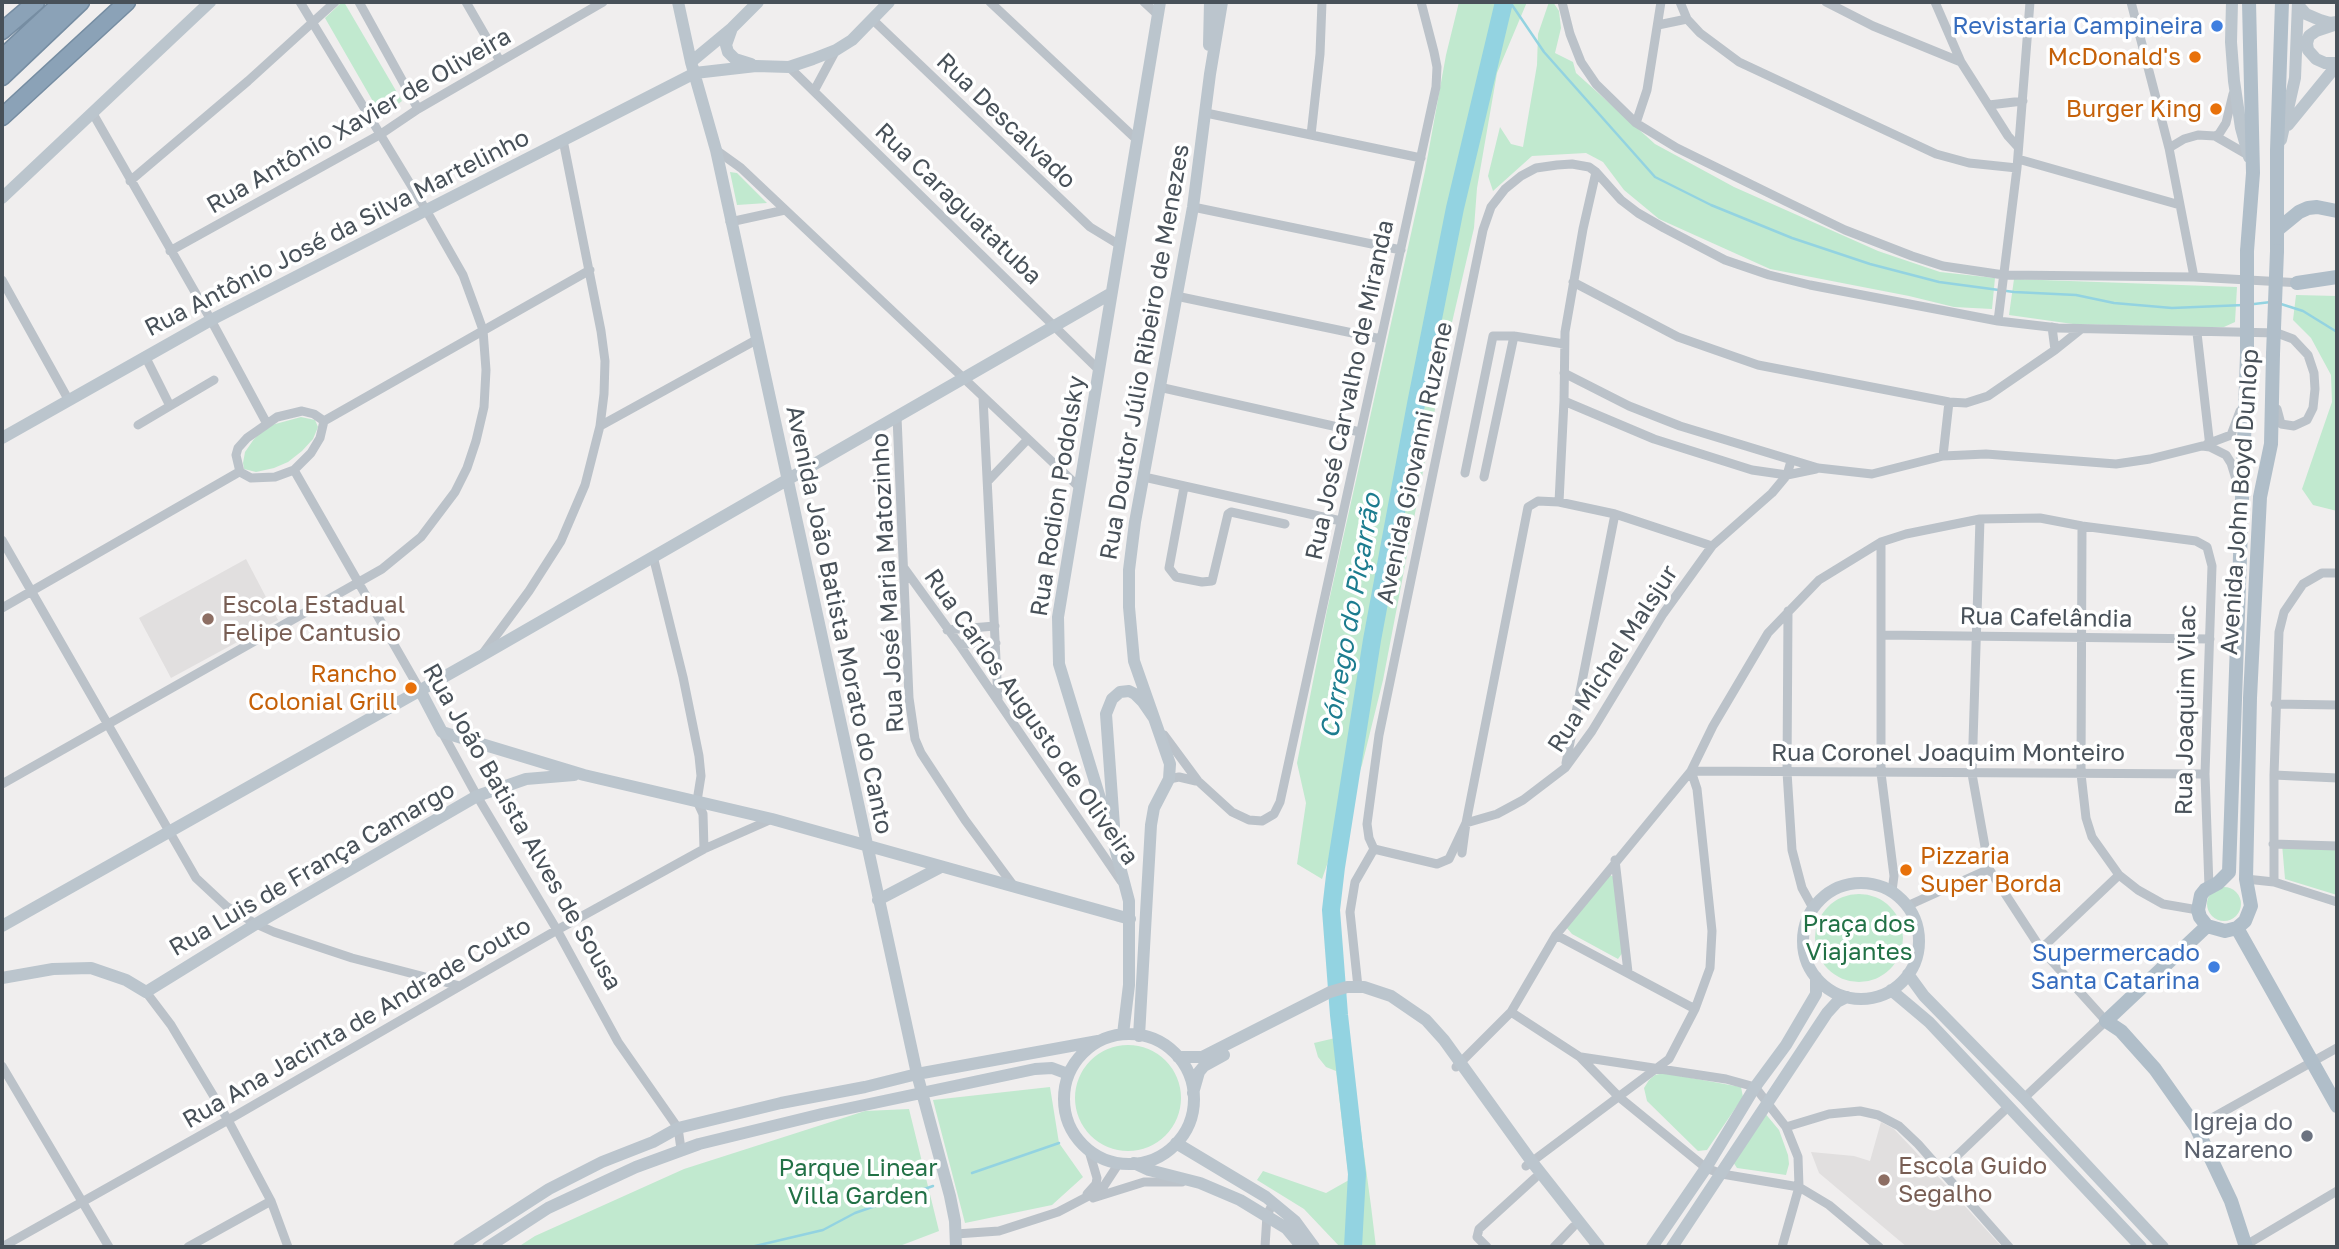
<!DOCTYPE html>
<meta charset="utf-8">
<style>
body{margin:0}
#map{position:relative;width:2339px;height:1249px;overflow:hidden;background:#f0eeee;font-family:"Golos Text",sans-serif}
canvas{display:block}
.frame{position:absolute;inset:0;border:4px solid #485159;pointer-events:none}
</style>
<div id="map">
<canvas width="2339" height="1249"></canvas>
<div class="frame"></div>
</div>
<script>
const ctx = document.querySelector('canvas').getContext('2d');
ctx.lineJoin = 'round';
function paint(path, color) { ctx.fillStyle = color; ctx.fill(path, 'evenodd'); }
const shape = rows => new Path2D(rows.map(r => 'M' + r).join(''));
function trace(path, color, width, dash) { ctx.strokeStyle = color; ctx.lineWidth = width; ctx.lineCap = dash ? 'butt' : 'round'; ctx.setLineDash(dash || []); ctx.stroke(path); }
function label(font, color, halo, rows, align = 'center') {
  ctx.font = font + ' "Golos Text",sans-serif'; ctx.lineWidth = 7; ctx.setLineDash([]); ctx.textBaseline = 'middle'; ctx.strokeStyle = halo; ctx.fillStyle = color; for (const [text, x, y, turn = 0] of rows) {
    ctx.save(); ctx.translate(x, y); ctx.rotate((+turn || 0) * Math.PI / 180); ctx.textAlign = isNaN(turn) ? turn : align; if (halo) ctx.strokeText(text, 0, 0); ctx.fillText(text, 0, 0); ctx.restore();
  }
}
const education = shape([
 [246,559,278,620,171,678,139,618],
 [1881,1122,1894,1129,1913,1149,2002,1247,1907,1247,1819,1173,1811,1152,1854,1156,1870,1161]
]);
const green = shape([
 [342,2,344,2,402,101,382,117,325,18],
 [1459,2,1527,2,1497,73,1477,188,1474,228,1450,331,1383,680,1362,765,1322,879,1297,864,1306,803,1297,763,1327,610,1425,171,1446,55],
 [1549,2,1553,2,1559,11,1561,28,1555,53,1573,62,1576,73,1655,144,1734,187,1878,251,1940,272,1995,278,1992,309,1954,307,1909,296,1770,269,1659,219,1624,190,1603,162,1586,153,1532,156,1493,191,1488,176,1500,127,1511,144,1523,147,1537,65,1538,34],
 [730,172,737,173,767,203,737,205],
 [2014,279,2237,287,2235,322,2224,327,2192,327,2073,324,2009,315],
 [2296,295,2337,296,2337,511,2313,505,2302,489,2332,402,2331,375,2311,338,2293,320],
 [301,417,315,420,318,427,313,439,302,451,288,462,274,468,256,472,244,469,243,463,245,452,254,439,268,426],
 [2282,844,2337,847,2337,895,2285,879],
 [1610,875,1614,877,1623,952,1618,959,1572,934,1566,927],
 '2207 904a17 17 0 1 1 34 0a17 17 0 1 1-34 0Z',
 '1815 938a44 44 0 1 1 88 0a44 44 0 1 1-88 0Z',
 [1348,1035,1371,1206,1376,1247,1340,1247,1304,1209,1257,1180,1263,1171,1326,1193,1349,1180,1336,1071,1326,1067,1318,1057,1314,1043],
 '1075 1098a53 53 0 1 1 106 0a53 53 0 1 1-106 0Z',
 [1664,1073,1741,1087,1743,1097,1707,1150,1698,1151,1647,1101,1644,1088,1649,1080,1655,1075],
 [1050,1087,1059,1143,1083,1177,1052,1205,965,1223,933,1100],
 [909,1109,939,1231,897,1247,518,1247,535,1236,684,1169,865,1111],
 [1764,1112,1779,1130,1788,1155,1789,1164,1786,1175,1737,1168,1733,1162]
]);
const stream = shape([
 [1510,2,1544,52,1655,177,1711,205,1792,238,1870,264,1939,282,2014,292,2076,295,2114,303,2172,308,2244,305],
 [2254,304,2271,302],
 [2281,304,2303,311,2337,332],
 [972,1173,1059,1143],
 [751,1247,823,1230,855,1213,933,1186]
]);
const river = shape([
 [1353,1247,1357,1174,1339,1015,1331,910,1336,867,1372,640,1416,404,1455,208,1504,2]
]);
const street = shape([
 [359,2,418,109],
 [466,2,500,61],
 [990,2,1136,139],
 [1144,2,1158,15],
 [1562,2,1570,34,1581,62,1596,84,1636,123,1677,148,1787,202,1845,230,1912,256,1943,266,2004,275,2194,277,2302,283],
 [1680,2,1687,19,1700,33,1739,62,1936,154,1969,163,2017,168],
 [1826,2,1873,26,1961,62],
 [1935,2,1961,62,2008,136,2018,147],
 [2131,2,2169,148,2194,277],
 [872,19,1090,227,1118,244],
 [1658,25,1687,19],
 [789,67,1099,370],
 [814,91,836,50],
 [1989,105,2023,101],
 [92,112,211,320,266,422],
 [1206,113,1421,158],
 [1636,123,1647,90,1661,2],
 [1311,135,1320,54,1322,2],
 [2215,136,2219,134,2226,123,2233,94],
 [2169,148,2184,139,2198,135,2215,136,2248,155],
 [716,150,741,168,1080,488],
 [2018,159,2180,205],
 [130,181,248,81,335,2],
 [1193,207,1401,250],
 [730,222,785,210],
 [170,251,381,134,418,109,603,2],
 [2,280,68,399],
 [1573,282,1678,337,1758,365,1949,402,1966,403,1988,396,2055,350,2080,330],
 [1176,296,1381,339],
 [1998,321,2017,168,2030,2],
 [2052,327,2055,350],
 [2197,333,2210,447],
 [1564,373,1629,406,1680,426,1818,468,1872,474,1943,456,1986,454,2116,464,2150,459,2202,446,2210,447,2226,455,2231,463,2239,489],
 [1159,387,1360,432],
 [983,397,998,700],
 [1564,401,1654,439,1752,470,1787,475,1816,469],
 [170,406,214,380],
 [302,411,314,414,324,421,320,438,311,453,294,470,275,477,251,478,240,472,236,455,238,448,247,438,277,417,302,411],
 [897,417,909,698,915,739,921,753,965,820,1013,885],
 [324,421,590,270],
 [138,425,170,406,145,356],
 [600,426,756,340],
 [2207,444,2231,435,2240,411],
 [1943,456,1949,402],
 [294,470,420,690],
 [1465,473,1493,336,1514,336,1564,344],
 [1144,477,1341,521],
 [1484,477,1514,336],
 [989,480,1028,439],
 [1184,487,1169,568,1176,577,1202,582,1212,581,1228,514,1231,512,1285,524],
 [1559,502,1564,401,1565,332,1583,229,1596,172],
 [1980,519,1972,774,1989,869,2041,949,2106,1021,2024,1098],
 [2082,526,2081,774,2086,818,2092,837,2119,875,2138,890,2163,904,2198,910],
 [2,540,196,878,226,906,256,924,274,932,352,958,460,986],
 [1881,542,1881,773,1894,876,1892,891],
 [653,556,683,677,699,756,701,776,697,801,703,814,704,849],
 [904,568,959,644,1121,881],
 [2,608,239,472],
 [1788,611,1787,772,1792,850,1802,888,1813,908],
 [947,630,995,626],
 [1882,635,2210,639],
 [959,644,996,643],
 [484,652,529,591,561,541,585,485,600,426,604,394,605,361,601,331,563,140],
 [2275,704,2337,705],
 [442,732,477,796,557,930,618,1042,678,1128,681,1149],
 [1164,735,1198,781,1232,812,1249,820,1262,821,1274,814,1280,802,1436,87,1437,67,1434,52,1421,2],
 [1566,763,1615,514],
 [2274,775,2337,778],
 [1169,779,1179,777,1196,781],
 [2,784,382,569,421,537,455,492,467,468,476,441,484,407,486,370,483,330,474,305,463,275,426,210,300,2],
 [2273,844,2337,846],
 [1374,849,1369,838,1367,824,1379,735,1483,230,1491,207,1505,189,1521,176,1536,168,1557,165,1572,164,1589,167,1596,172,1621,200,1638,213,1664,228,1725,260,1769,275,1810,285,1998,321,2058,328,2277,333,2293,339,2308,355,2314,373,2315,389,2313,408,2307,420,2294,426,2281,424,2277,409],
 [1374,849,1437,864,1449,859,1466,823,1497,814,1523,800,1565,768,1592,731,1663,614,1712,546,1772,493,1787,475,1791,461],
 [1462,853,1466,823,1528,507,1538,501,1559,502,1615,514,1712,546],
 [1615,860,1628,972],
 [2246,879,2274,882,2337,902],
 [2274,882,2274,775,2279,632,2284,612,2303,584,2322,573,2337,573],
 [1907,906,1989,869],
 [1556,935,1695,1009],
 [2041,949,2119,875],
 [1358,987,1350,912,1355,882,1374,849],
 [146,992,171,1025,228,1120,271,1201,288,1247],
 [1511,1012,1580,1057,1619,1097,1706,1168,1722,1174,1799,1187,1829,1205,1879,1247],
 [1581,1057,1726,1079,1755,1087,1786,1127,1798,1157,1799,1187,1782,1247],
 [2,1066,109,1247],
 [1456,1067,1511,1012,1556,935,1691,771,1713,726,1768,633,1819,580,1881,542,1906,534,1980,519,2040,518,2082,526,2196,541,2207,547,2212,566,2205,774,2209,887],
 [1786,1127,1829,1114,1860,1111,1878,1115,1899,1126,1918,1144,2009,1247],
 [2196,1127,2337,1048],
 [1526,1166,1669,1059,1695,1009,1710,968,1712,931,1697,789,1691,771,2205,774],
 [1941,1171,2009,1106],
 [1087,1194,1096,1184,1097,1178,1089,1151],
 [1093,1198,1144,1182,1182,1182],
 [956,1234,999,1231,1058,1212,1102,1189,1119,1163],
 [2246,1245,2337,1191],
 [2,1247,228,1120,557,930,704,849,772,819],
 [188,1247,271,1201],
 [1265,1247,1267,1215,1273,1203],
 [1487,1247,1477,1237,1479,1229,1535,1178],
 [1554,1247,1573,1227]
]);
const secondary = shape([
 [678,2,691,62,716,150,917,1074,950,1196,955,1221,956,1247],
 [2232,2,2231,42,2234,81,2241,128,2249,157],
 [2298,5,2306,14,2320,20,2330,23,2337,22],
 [2337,24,2316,31,2309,36,2307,43,2308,50,2316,59,2325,63,2337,63],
 [732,28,726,45,728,52,735,59,751,64],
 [1209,45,1210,2],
 [691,62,732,28,758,2],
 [2288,125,2337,65],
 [2281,140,2295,78,2298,2],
 [2,198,210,2],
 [2,438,211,320,695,73,756,66,789,67,813,59,836,50,852,40,889,2],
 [420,690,442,732,584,775,772,819,1130,919],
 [1154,718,1134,661,1129,607,1129,570,1135,522,1193,207,1210,74,1222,2],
 [1114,826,1106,714,1112,699,1120,692,1129,691,1135,694,1143,702,1154,718,1170,764,1169,779,1154,808,1151,825,1139,1036],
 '1803 941a58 58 0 1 1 116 0a58 58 0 1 1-116 0Z',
 [878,900,941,867],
 [2,926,481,656,1110,294],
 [1908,974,1924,996,2024,1098,2163,1247],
 [2,978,53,969,91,968,126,980,146,992,256,924,477,796,526,779,574,775],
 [1891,990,1929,1022,2141,1247],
 [1123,1034,1129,985,1129,901,1114,844,1059,664,1058,617,1160,2],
 '1064 1099a65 65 0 1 1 130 0a65 65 0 1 1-130 0Z',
 [1178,1057,1202,1057,1330,992,1347,987,1364,987,1391,996,1426,1020,1444,1040,1532,1162,1599,1247],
 [1193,1093,1199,1072,1204,1066,1224,1055],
 [1176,1143,1266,1197,1295,1221,1314,1247],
 [1134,1163,1149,1170,1200,1183,1240,1200,1286,1228,1302,1247],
 [459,1247,549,1189,602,1162,653,1142,678,1128,781,1103,865,1087,917,1074,1098,1041],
 [488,1247,548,1208,636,1167,699,1144,822,1114,1035,1069,1052,1068,1068,1074],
 [1652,1247,1706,1168,1755,1087,1786,1045,1816,994,1816,977],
 [1672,1247,1827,1013,1837,1002,1847,997]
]);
const primary = shape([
 [2277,230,2299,212,2308,208,2317,207,2337,211],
 [2247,251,2253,173,2249,2],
 [2277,251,2277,150,2282,2],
 [2297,283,2337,277],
 [2247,355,2229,872,2218,883,2205,890,2201,895,2198,910,2200,917,2207,926,2225,931,2237,928,2245,921,2251,906,2246,879,2250,698,2260,497,2271,444,2273,354],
 [2207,926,2106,1021,2121,1031,2155,1069,2196,1127,2231,1201,2246,1247],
 [2237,928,2337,1106]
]);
const highway = shape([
 [2,31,36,2],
 [2,58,62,2],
 [2,77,81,2],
 [2,117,127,2]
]);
const primaryBridge = shape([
 [2247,251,2247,355],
 [2273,354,2277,251]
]);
const markers = [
 [2217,26,7,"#3f7fe0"],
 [2195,57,7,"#e8710a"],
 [2216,109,7,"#e8710a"],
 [208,619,7,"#8d6e63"],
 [411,688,7,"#e8710a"],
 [1906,870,7,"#e8710a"],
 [2214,967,7,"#3f7fe0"],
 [2307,1136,7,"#6b7280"],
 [1884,1180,7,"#8d6e63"]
];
const shopNames = [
 ["Revistaria Campineira",2203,26],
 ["Supermercado",2200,953],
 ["Santa Catarina",2200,981]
];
const foodNames = [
 ["McDonald's",2181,57],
 ["Burger King",2202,109],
 ["Rancho",397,674],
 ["Colonial Grill",397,702],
 ["Pizzaria",1920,856,"left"],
 ["Super Borda",1920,884,"left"]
];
const streetNames = [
 ["Rua Antônio Xavier de Oliveira",359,121,-30],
 ["Rua Descalvado",1006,121,44],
 ["Rua Caraguatatuba",958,204,44],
 ["Rua Antônio José da Silva Martelinho",337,233,-27],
 ["Rua Doutor Júlio Ribeiro de Menezes",1145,352,-80],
 ["Rua José Carvalho de Miranda",1350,390,-78],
 ["Avenida Giovanni Ruzene",1415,463,-78],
 ["Rua Rodion Podolsky",1058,496,-81],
 ["Avenida John Boyd Dunlop",2240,502,-86],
 ["Rua José Maria Matozinho",888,583,-93],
 ["Rua Cafelândia",2046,618,1],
 ["Avenida João Batista Morato do Canto",839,620,78],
 ["Rua Michel Malsjur",1613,659,-57],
 ["Rua Joaquim Vilac",2186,710,-89],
 ["Rua Carlos Augusto de Oliveira",1031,717,55],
 ["Rua Coronel Joaquim Monteiro",1948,753],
 ["Rua João Batista Alves de Sousa",522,827,60],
 ["Rua Luis de França Camargo",312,869,-30],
 ["Rua Ana Jacinta de Andrade Couto",357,1023,-30]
];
const educationNames = [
 ["Escola Estadual",222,605],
 ["Felipe Cantusio",222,633],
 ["Escola Guido",1898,1166],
 ["Segalho",1898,1194]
];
const parkNames = [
 ["Praça dos",1859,924],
 ["Viajantes",1859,952],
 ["Parque Linear",858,1168],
 ["Villa Garden",858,1196]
];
const worshipNames = [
 ["Igreja do",2293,1122],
 ["Nazareno",2293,1150]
];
const waterNames = [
 ["Córrego do Piçarrão",1351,616,-80]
];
paint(education, '#e1dfdf');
paint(green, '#c1e9cf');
trace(stream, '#93d3e1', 2.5);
trace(river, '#93d3e1', 18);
trace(highway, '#768da2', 19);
trace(street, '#bbc2c9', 9);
trace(secondary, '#bbc5cd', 12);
trace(primary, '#b0bec9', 14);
trace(highway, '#8ba2b7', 16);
trace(primaryBridge, '#b0bec9', 14);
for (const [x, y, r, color] of markers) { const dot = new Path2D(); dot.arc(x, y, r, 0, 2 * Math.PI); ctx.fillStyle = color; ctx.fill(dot); trace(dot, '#fff', 2.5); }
label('24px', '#366cbe', '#fff', shopNames, 'right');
label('24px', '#c56008', '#fff', foodNames, 'right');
label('24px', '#485159', '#fff', streetNames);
label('24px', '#785e54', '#fff', educationNames, 'left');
label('24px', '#227146', '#fff', parkNames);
label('24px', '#5b616d', '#fff', worshipNames, 'right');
label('italic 26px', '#1c7c8f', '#fff', waterNames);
</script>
